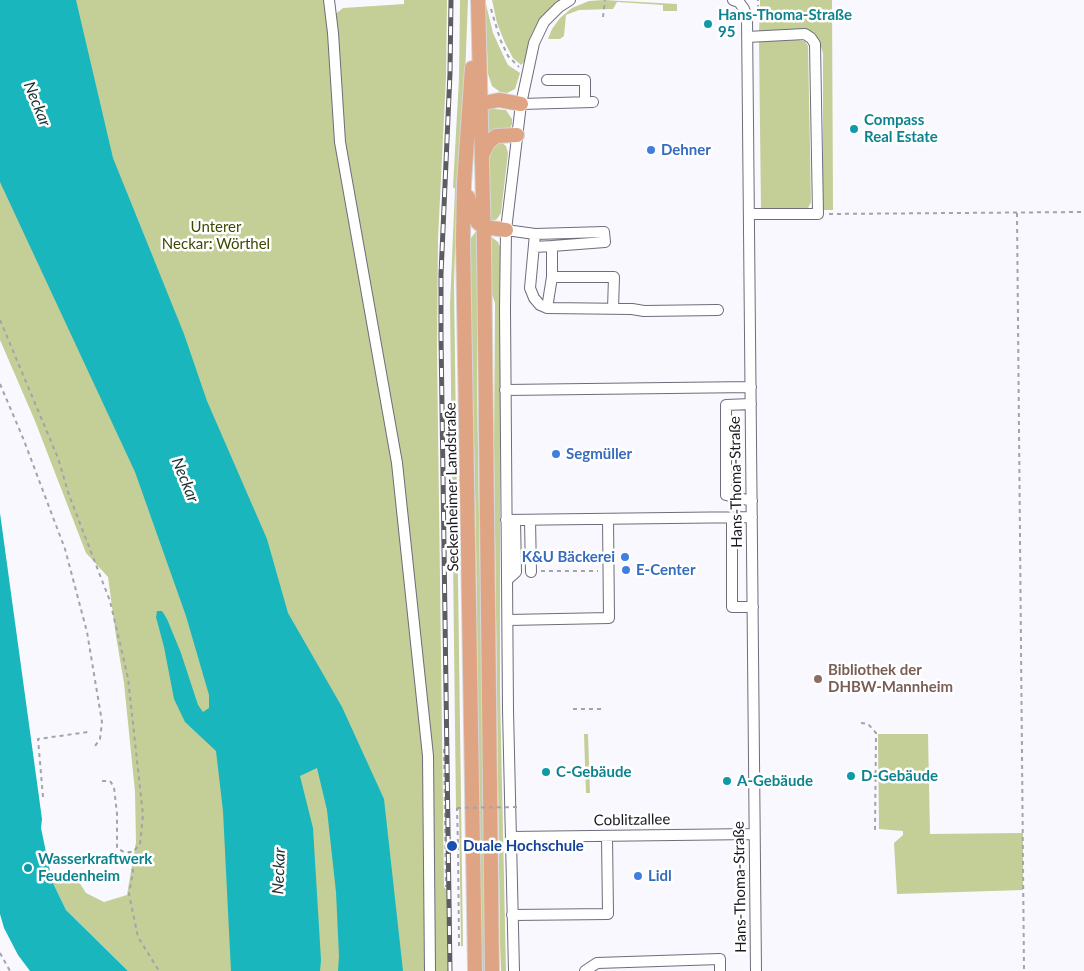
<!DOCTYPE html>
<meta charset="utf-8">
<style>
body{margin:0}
canvas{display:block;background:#f9f8ff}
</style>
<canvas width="1084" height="971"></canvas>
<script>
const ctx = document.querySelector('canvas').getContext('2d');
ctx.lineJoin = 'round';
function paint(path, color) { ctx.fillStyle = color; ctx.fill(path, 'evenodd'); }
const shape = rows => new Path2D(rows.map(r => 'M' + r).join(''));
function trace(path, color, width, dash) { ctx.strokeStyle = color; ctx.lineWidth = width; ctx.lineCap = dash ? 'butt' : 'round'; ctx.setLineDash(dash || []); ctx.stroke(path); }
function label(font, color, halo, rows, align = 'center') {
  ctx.font = font + ' Lato,sans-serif'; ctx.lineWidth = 5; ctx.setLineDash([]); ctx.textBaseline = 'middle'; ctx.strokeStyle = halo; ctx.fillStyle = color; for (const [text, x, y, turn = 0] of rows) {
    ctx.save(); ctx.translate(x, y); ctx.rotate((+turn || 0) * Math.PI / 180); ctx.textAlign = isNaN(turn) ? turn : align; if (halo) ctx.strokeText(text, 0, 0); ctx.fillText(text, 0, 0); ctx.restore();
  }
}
const green = shape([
 [0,0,326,0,333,16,343,8,404,4,404,0,447,0,446,77,438,239,437,349,444,887,447,890,448,971,128,971,66,910,52,881,75,876,86,893,104,902,127,895,136,842,135,792,124,683,116,636,108,577,86,553,35,421,0,340],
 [460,0,468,0,464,102,456,213,454,284,463,946,461,946,459,810,456,810,450,305,455,189,453,187,459,78],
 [485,0,493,33,504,57,508,65,520,73,515,89,507,93,500,92,492,86,488,74],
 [492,0,560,0,550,8,539,21,530,38,525,61,521,65,513,58,505,43,497,23],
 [604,0,677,4,677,11,663,11,663,5,617,2,613,9,579,10,566,15,564,36,560,39,548,39,552,29,560,18,572,8,589,1],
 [760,0,832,0,833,210,823,210,823,53,820,44,815,35,759,33],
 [798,40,805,41,808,46,811,202,808,208,802,210,761,210,759,41],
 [482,108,506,110,512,119,512,124,510,129,483,141],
 [494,142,501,142,506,146,508,153,501,213,497,219,490,222,488,156],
 [477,230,477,386,486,971,481,971,476,538,471,298,471,238],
 [490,236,498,242,500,247,500,692,506,971,501,971,500,944,494,447,495,303,491,291],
 [584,734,588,734,590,793,586,793],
 [878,734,928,734,930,834,1023,833,1023,890,897,894,894,843,903,835,903,831,879,829]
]);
const water = shape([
 [0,0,76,0,113,158,184,334,207,401,267,539,288,613,342,707,384,799,403,971,338,971,339,956,336,892,327,810,317,768,300,776,313,828,321,960,320,971,231,971,223,811,216,751,185,722,174,699,164,647,156,617,157,611,162,611,167,619,181,653,198,705,203,712,209,708,209,695,186,616,135,472,0,182],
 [0,513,42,819,41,828,52,881,66,910,128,971,30,971,18,955,4,928,0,914]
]);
const path = shape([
 [491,9,500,39,508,56,519,67],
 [603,17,605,0],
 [758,17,758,0],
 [1017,213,1024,971],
 [829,214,1084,212],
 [0,320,58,458,69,495,110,601,128,678,143,815,140,844,133,852,124,852,117,848,117,814,114,787,110,781,99,781],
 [0,384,23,438,65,549,87,632,102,722,100,739,95,746],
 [541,571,598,571],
 [573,709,601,709],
 [861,723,868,724,876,733,875,831],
 [444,749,446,887],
 [43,797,38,739,88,732],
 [445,846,458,846,457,808],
 [458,846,459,946],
 [129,853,133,871,129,894,138,937,159,971],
 [0,953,10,971]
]);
const minor = shape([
 [329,0,333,33,340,142,397,463,428,756,430,971],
 [733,0,739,2,744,9,747,17,756,971],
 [747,37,805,34,811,38,815,44,818,214,750,214],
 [547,80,585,80,585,102],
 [521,104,593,102],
 [506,230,535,234,604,232,605,242,552,246],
 [535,234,530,288,534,298,540,305,547,308,632,309,644,311,718,310],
 [534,247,552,246,552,277,547,308],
 [552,277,614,277,613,309],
 [505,390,751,387],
 [751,404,726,405,726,495,752,501],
 [732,517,732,607,753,607],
 [506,520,752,517],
 [530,520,531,572],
 [507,580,516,572,515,520],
 [508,620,609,618,608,519],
 [511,837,754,834],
 [512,915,608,914,607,836],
 [514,971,508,710,505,309,506,230,521,104,534,43,544,22,559,7,570,0],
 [585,971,597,963,720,959,720,971]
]);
const major = shape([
 [478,0,484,243,492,971],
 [472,68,464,184,463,241,475,971],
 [473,105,499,100,521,104],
 [482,155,488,143,496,136,517,135],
 [468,197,472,212,478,223,484,227,506,230]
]);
const rail = shape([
 [450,971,441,336,441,274,450,73,451,0]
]);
const pathBridge = shape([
 [457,808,520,807]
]);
const markers = [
 [708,24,5,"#0f9aa8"],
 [854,129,5,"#0f9aa8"],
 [651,150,5,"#3f7fe0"],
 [556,454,5,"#3f7fe0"],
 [625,557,5,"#3f7fe0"],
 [626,570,5,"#3f7fe0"],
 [818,679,5,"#8d6e63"],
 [546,772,5,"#0f9aa8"],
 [851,776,5,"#0f9aa8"],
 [727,781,5,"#0f9aa8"],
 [452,846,6,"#1a4fb4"],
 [28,868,5,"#0f9aa8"],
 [638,876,5,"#3f7fe0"]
];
const cultureNames = [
 ["Hans-Thoma-Straße",718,15],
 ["95",718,32],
 ["Compass",864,120],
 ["Real Estate",864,137],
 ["C-Gebäude",556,772],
 ["D-Gebäude",861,776],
 ["A-Gebäude",737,781],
 ["Wasserkraftwerk",38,859],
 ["Feudenheim",38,876]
];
const shopNames = [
 ["Dehner",661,150],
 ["Segmüller",566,454],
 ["K&U Bäckerei",615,557,"right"],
 ["E-Center",636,570],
 ["Lidl",648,876]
];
const parkNames = [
 ["Unterer",216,227],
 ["Neckar: Wörthel",216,244]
];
const streetNames = [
 ["Hans-Thoma-Straße",736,482,-91],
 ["Seckenheimer Landstraße",452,487,-91],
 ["Coblitzallee",632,820,-1],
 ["Hans-Thoma-Straße",740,887,-91]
];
const educationNames = [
 ["Bibliothek der",828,670],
 ["DHBW-Mannheim",828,687]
];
const transitNames = [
 ["Duale Hochschule",463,846]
];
const waterNames = [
 ["Neckar",37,104,68],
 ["Neckar",185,480,68],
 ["Neckar",279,871,-88]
];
paint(green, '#c4ce97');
paint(water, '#19b7bd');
trace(minor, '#6e6d7b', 12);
trace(major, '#d6d5d6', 16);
trace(path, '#a4a3a9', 2, [4, 4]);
trace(minor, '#fff', 10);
trace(major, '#dfa483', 14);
trace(rail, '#5d5c62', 5);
trace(rail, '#fff', 3, [9]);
trace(pathBridge, '#a4a3a9', 2, [4, 4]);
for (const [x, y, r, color] of markers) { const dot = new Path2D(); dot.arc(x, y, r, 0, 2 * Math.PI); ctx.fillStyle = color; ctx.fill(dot); trace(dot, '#fff', 2); }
label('bold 15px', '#0d838f', '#fff', cultureNames, 'left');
label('bold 15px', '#366cbe', '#fff', shopNames, 'left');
label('15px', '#3f4700', '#fff', parkNames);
label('15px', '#19181e', '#fff', streetNames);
label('bold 15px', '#785e54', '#fff', educationNames, 'left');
label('bold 15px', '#164399', '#fff', transitNames, 'left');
label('italic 16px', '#1a3132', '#fff', waterNames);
</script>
